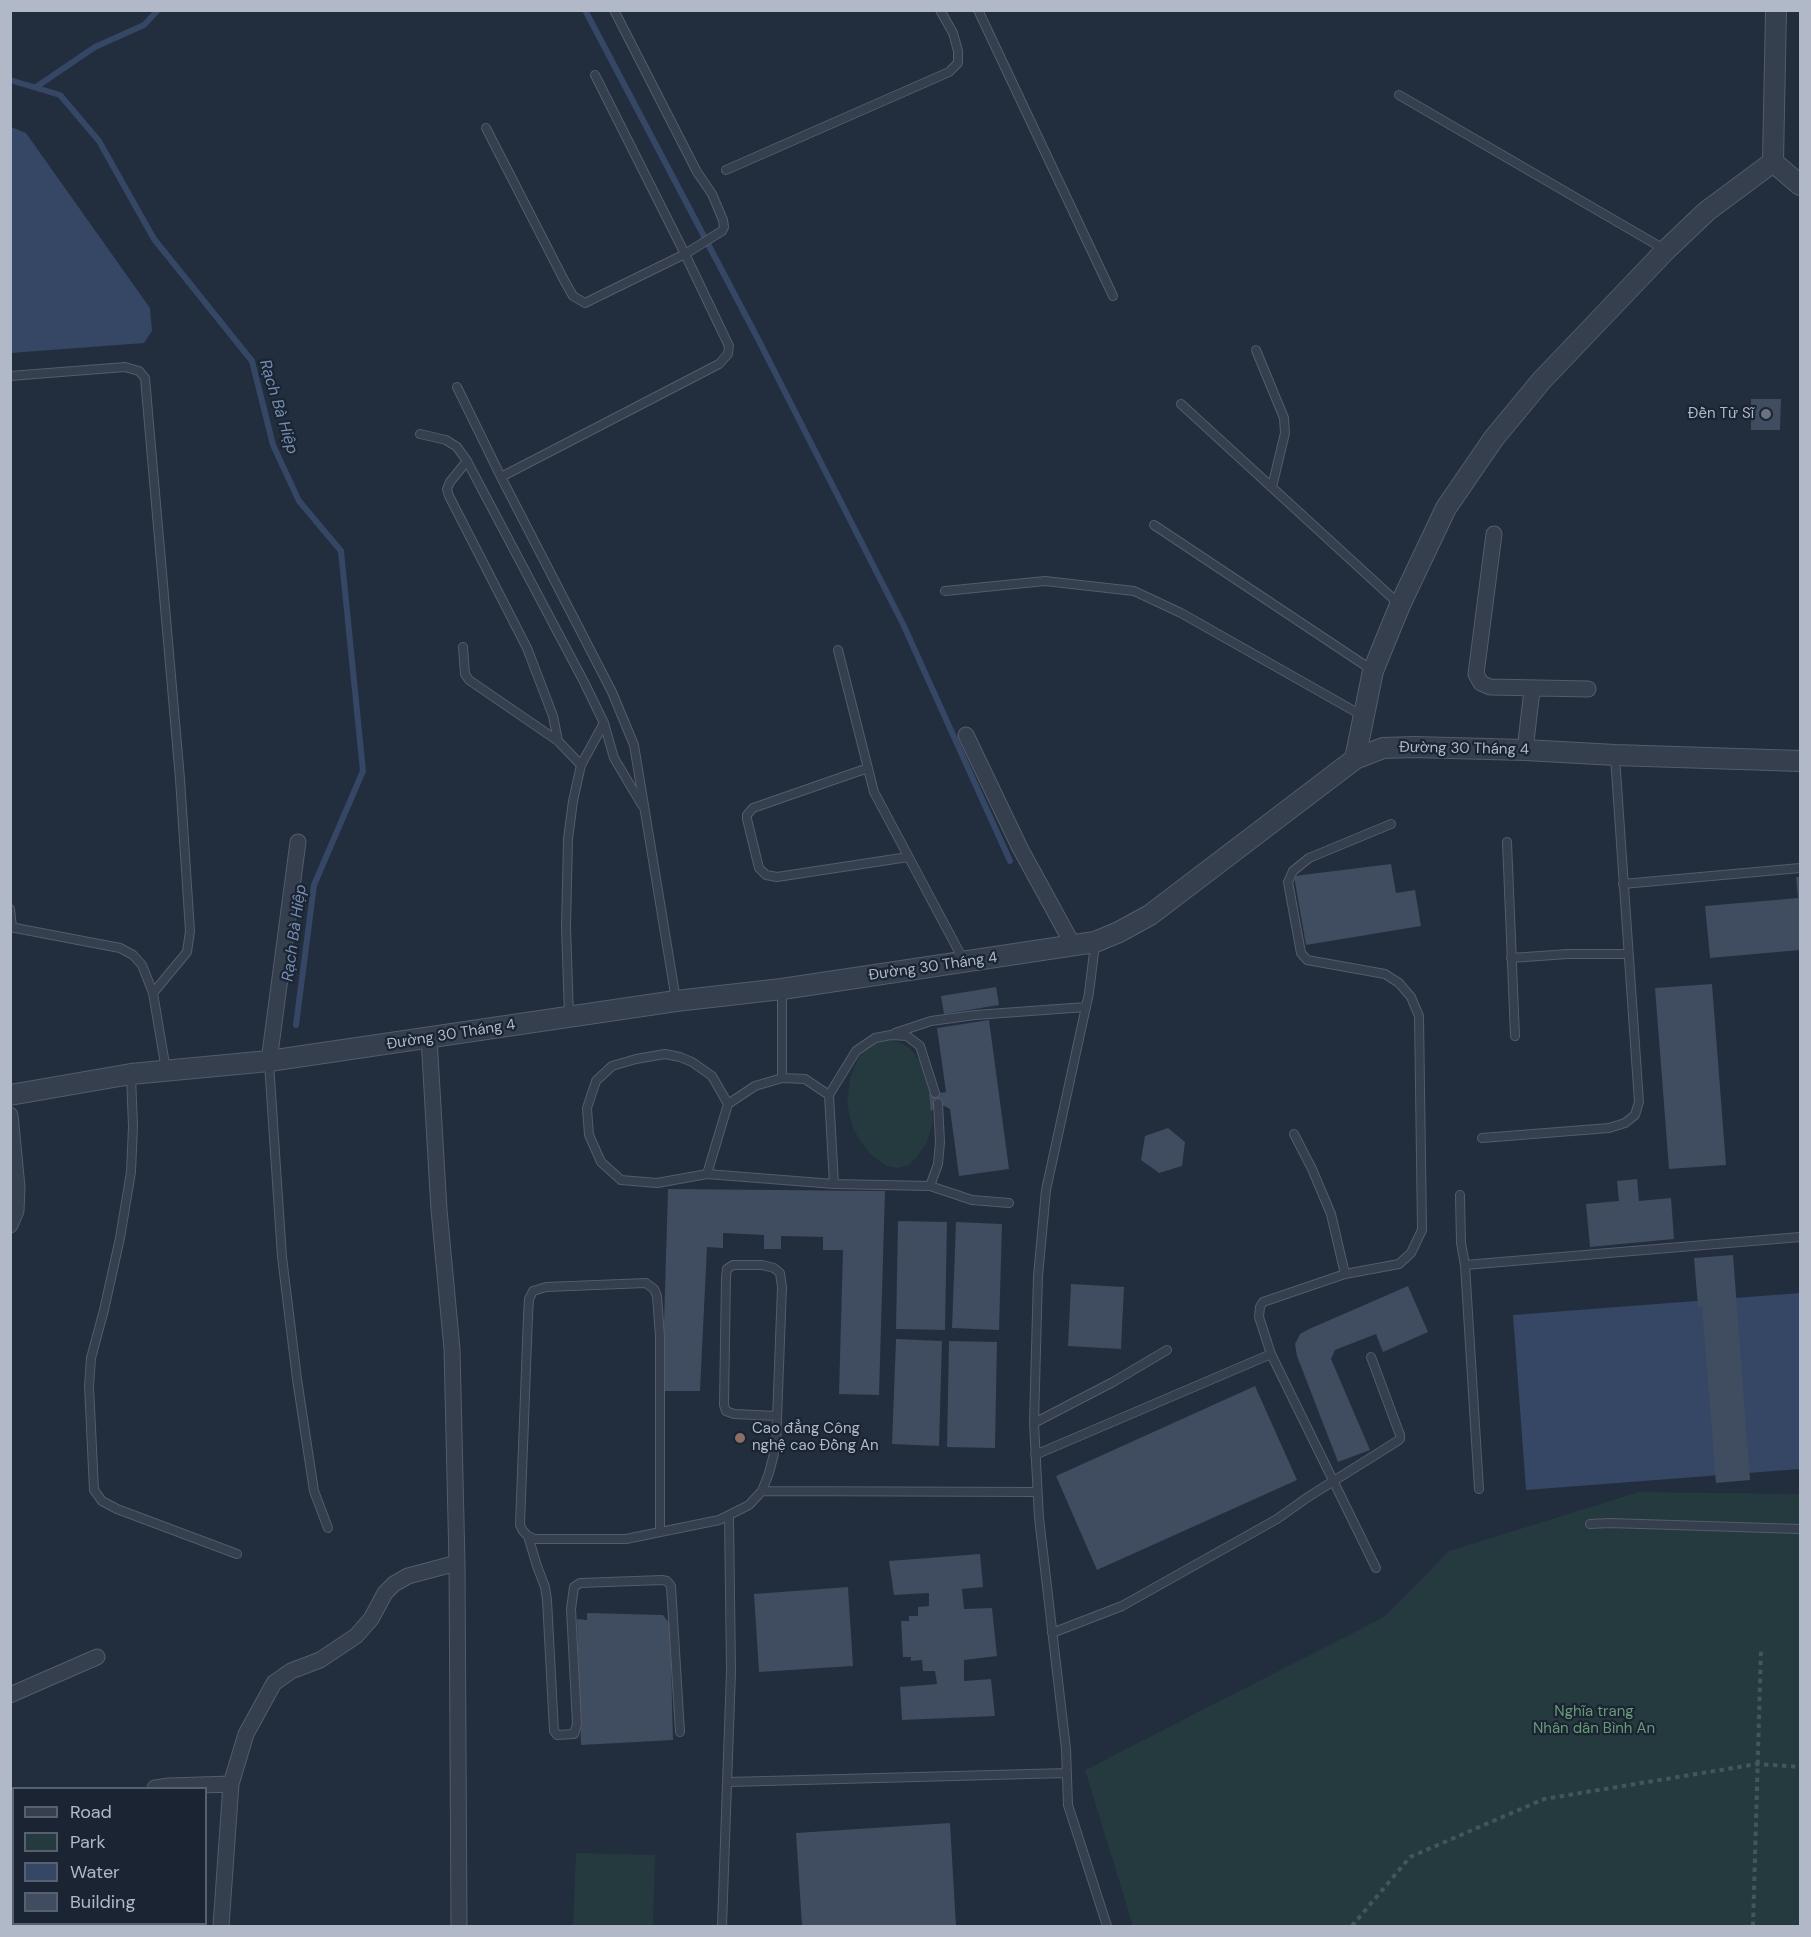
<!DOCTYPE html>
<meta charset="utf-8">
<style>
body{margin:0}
#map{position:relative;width:1811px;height:1937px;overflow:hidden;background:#222d3d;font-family:"DM Sans",sans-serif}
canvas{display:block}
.frame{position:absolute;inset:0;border:12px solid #b1b9c9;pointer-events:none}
.legend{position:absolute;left:12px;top:1787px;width:195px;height:138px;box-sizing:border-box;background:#1b2432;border:2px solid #57606e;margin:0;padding:8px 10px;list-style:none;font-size:18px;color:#b1b9c9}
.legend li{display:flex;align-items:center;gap:12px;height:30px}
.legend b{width:30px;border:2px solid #57606e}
</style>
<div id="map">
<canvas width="1811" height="1937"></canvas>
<div class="frame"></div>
<ul class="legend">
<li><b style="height:8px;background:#363f4d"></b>Road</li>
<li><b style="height:16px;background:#243a3e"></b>Park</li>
<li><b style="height:16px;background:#354765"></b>Water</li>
<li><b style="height:16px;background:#404c5f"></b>Building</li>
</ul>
</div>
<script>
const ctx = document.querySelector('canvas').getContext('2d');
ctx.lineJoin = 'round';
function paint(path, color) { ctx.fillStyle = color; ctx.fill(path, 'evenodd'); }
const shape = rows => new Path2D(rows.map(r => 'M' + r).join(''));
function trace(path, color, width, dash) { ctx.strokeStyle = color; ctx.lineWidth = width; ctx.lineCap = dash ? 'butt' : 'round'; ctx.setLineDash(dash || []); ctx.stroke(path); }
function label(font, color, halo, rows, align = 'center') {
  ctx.font = font + ' "DM Sans",sans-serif'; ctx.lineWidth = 4.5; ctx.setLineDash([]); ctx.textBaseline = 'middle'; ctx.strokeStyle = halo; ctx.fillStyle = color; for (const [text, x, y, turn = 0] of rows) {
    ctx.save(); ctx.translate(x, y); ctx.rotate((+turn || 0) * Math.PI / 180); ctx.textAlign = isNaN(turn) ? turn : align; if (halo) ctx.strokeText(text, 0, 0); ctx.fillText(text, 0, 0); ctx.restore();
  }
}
const green = shape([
 [894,1040,910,1048,921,1063,931,1090,933,1124,926,1144,915,1159,907,1166,898,1168,886,1166,868,1152,853,1129,847,1104,850,1078,859,1056,869,1046,879,1041],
 [1639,1492,1800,1494,1800,1926,1133,1926,1085,1770,1384,1617,1449,1551],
 [576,1853,655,1855,653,1926,573,1926]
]);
const water = shape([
 [11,127,26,133,150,308,152,331,144,343,11,353],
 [1800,1293,1800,1469,1526,1490,1513,1315]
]);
const stream = shape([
 [585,10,758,339,903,624,1010,861],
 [10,80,60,95,99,141,154,239,252,361,273,445,299,501,341,551,363,771,314,885,296,1025],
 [36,87,95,47,144,25,158,10]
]);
const building = shape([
 [1751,399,1781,399,1780,430,1751,430],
 [1391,864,1396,893,1415,890,1421,926,1306,945,1294,876],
 [1796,877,1800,877,1800,950,1710,958,1705,906,1798,898],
 [1712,984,1726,1165,1669,1169,1655,988],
 [996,987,999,1005,944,1014,941,996],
 [989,1020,1009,1169,959,1176,950,1109,938,1103,931,1112,929,1094,946,1092,937,1028],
 [1168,1128,1185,1142,1182,1166,1159,1173,1141,1160,1145,1136],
 [1637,1179,1639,1201,1671,1198,1674,1239,1590,1247,1586,1204,1619,1201,1617,1181],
 [668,1189,885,1191,879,1395,839,1394,843,1250,823,1250,823,1237,781,1236,781,1249,764,1249,764,1235,723,1233,723,1248,707,1247,700,1391,662,1391],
 [898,1221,947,1222,945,1330,896,1329],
 [956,1222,1002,1224,999,1330,952,1328],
 [1733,1255,1750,1480,1716,1483,1702,1307,1698,1307,1694,1258],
 [1071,1284,1124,1287,1121,1349,1068,1346],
 [1408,1286,1428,1332,1383,1352,1376,1334,1335,1350,1331,1359,1370,1450,1338,1462,1297,1356,1295,1344,1300,1334,1309,1329],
 [896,1339,942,1341,939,1446,892,1444],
 [949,1341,997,1342,995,1448,947,1447],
 [1255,1386,1297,1480,1097,1570,1056,1476],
 [980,1554,983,1587,962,1589,964,1609,992,1608,997,1656,964,1660,964,1681,991,1679,995,1716,902,1720,900,1687,937,1684,935,1671,923,1671,922,1660,911,1661,911,1657,903,1657,901,1621,909,1621,909,1616,918,1616,918,1607,929,1606,929,1593,894,1595,889,1561],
 [848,1587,853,1666,759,1672,754,1594],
 [587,1613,663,1615,670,1624,673,1740,581,1745,577,1619,587,1620],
 [950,1823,956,1926,802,1926,796,1833]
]);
const path = shape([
 [1352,1926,1410,1857,1544,1799,1757,1764,1800,1767],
 [1753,1926,1761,1649]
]);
const service = shape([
 [978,10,1113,296],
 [1399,95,1664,249],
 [486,128,564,280,573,296,585,303,685,254,722,231,724,227,723,220,712,194,697,172,614,10],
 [726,170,949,72,958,63,958,51,953,33,940,10],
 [1256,350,1284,418,1285,433,1272,487],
 [10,376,125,367,139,371,145,378,180,779,190,931,187,952,153,993],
 [457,387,501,477,612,692,634,745,676,1000],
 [1181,404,1399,604],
 [420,434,446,440,457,447,467,461,584,682,604,723,614,758,642,805],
 [467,461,450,482,447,489,449,496,527,648,553,716,558,741],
 [501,477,719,364,728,354,729,346,685,254,595,75],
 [1154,525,1372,670],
 [945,591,1045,581,1134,591,1181,613,1363,716],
 [463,647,465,674,469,680,558,741,581,765],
 [838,650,874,792,964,961],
 [868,768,753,808,747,815,747,819,759,868,766,875,777,877,908,857],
 [1507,842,1515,1036],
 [1623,884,1800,868],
 [10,909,12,927],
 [10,927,120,948,133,955,142,965,153,993,166,1070],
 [1095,944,1089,993,1046,1190,1038,1276,1034,1423,1039,1518,1066,1749,1068,1805,1107,1926],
 [1511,958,1568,954,1628,954],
 [569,1015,566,927,568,839,573,801,581,765,604,723],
 [895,1033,931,1021,975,1015,1086,1007],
 [269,1063,282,1257,297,1379,314,1491,328,1528],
 [131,1076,133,1126,131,1172,120,1238,104,1310,91,1358,89,1386,94,1490,102,1501,117,1509,237,1554],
 [782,1078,805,1079,829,1095],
 [728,1104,712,1076,692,1062,680,1057,665,1054,636,1059,612,1066,596,1081,587,1108,589,1135,601,1162,621,1180,657,1183,707,1174,728,1104,755,1086,782,1078,782,991],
 [1294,1134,1312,1169,1331,1214,1345,1274],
 [1482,1138,1609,1128,1625,1123,1635,1115,1639,1102,1615,757],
 [707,1174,834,1184,930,1186,938,1164,940,1142,938,1103],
 [834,1184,829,1095,856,1051,875,1038,891,1035,907,1036,920,1046,935,1093],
 [930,1186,972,1200,1009,1203],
 [1460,1195,1461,1243,1465,1265,1800,1237],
 [1465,1265,1479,1489],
 [1271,1354,1376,1568],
 [1034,1423,1113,1382,1167,1350],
 [1035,1455,1271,1354,1259,1317,1260,1307,1263,1302,1345,1274,1399,1264,1411,1253,1422,1230,1419,1016,1411,997,1399,983,1385,974,1307,960,1301,953,1288,882,1293,871,1309,858,1391,824],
 [762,1491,1037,1492],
 [1590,1524,1609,1523,1800,1529],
 [660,1532,660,1337,657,1296,654,1289,646,1283,546,1287,533,1291,529,1299,528,1316,520,1525,523,1531,528,1536,535,1539,626,1539,719,1520,749,1505,762,1491,769,1473,776,1446,782,1287,780,1273,774,1268,762,1265,733,1265,727,1269,726,1277,724,1405,726,1411,734,1414,777,1416],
 [528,1536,537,1566,545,1587,547,1600,554,1731,557,1735,574,1734,577,1724,571,1609,574,1587,580,1583,662,1580,667,1581,671,1586,680,1732],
 [1052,1633,1122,1606,1277,1519,1308,1497,1396,1442,1400,1439,1400,1435,1371,1357],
 [728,1782,1067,1773],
 [722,1926,731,1671,729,1516]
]);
const minor = shape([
 [1494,534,1476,674,1481,683,1490,687,1588,689],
 [966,735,1020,848,1073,945],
 [1525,750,1532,690],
 [429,1038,439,1210,452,1349,457,1563,459,1926],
 [269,1061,298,842],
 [10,1115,17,1187,16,1211,10,1225],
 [10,1695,97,1657],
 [155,1788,169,1786,231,1784],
 [10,1851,14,1850],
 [221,1926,231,1784,246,1734,274,1683,291,1671,320,1660,356,1636,371,1619,385,1593,394,1584,408,1576,457,1563]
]);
const tertiary = shape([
 [1773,162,1776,10],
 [1773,162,1800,185],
 [1355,759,1373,671,1400,605,1446,508,1494,438,1542,380,1666,250,1707,211,1773,162],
 [10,1095,131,1074,269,1061,676,1001,782,989,1095,942,1119,932,1150,915,1355,759,1383,748,1414,747,1525,750,1615,755,1800,761]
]);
const markers = [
 [1766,414,6,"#6b7280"],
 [740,1438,6,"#8d6e63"]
];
const poiNames = [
 ["Đền Tử Sĩ",1754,414],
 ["Cao đẳng Công",752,1429,"left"],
 ["nghệ cao Đồng An",752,1446,"left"]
];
const streetNames = [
 ["Đường 30 Tháng 4",1464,749,1],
 ["Đường 30 Tháng 4",933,967,-8],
 ["Đường 30 Tháng 4",451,1035,-9]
];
const parkNames = [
 ["Nghĩa trang",1594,1712],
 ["Nhân dân Bình An",1594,1729]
];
const waterNames = [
 ["Rạch Bà Hiệp",278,407,73],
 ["Rạch Bà Hiệp",295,933,-82]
];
paint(green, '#243a3e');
paint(water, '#354765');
trace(stream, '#354765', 6);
paint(building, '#404c5f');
trace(service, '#545c6b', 10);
trace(minor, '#545c6b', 17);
trace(tertiary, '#545c6b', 22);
trace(path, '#42575b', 4, [4.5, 4.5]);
trace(service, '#363f4d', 8);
trace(minor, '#363f4d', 15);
trace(tertiary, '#363f4d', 20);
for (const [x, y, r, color] of markers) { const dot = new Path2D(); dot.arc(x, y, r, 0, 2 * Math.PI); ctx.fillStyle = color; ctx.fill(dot); trace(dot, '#1b2432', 2); }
label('15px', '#b1b9c9', '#1b2432', poiNames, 'right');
label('15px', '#b1b9c9', '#1b2432', streetNames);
label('15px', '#679b75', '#1b2432', parkNames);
label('italic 16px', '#778eb2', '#1b2432', waterNames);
</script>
